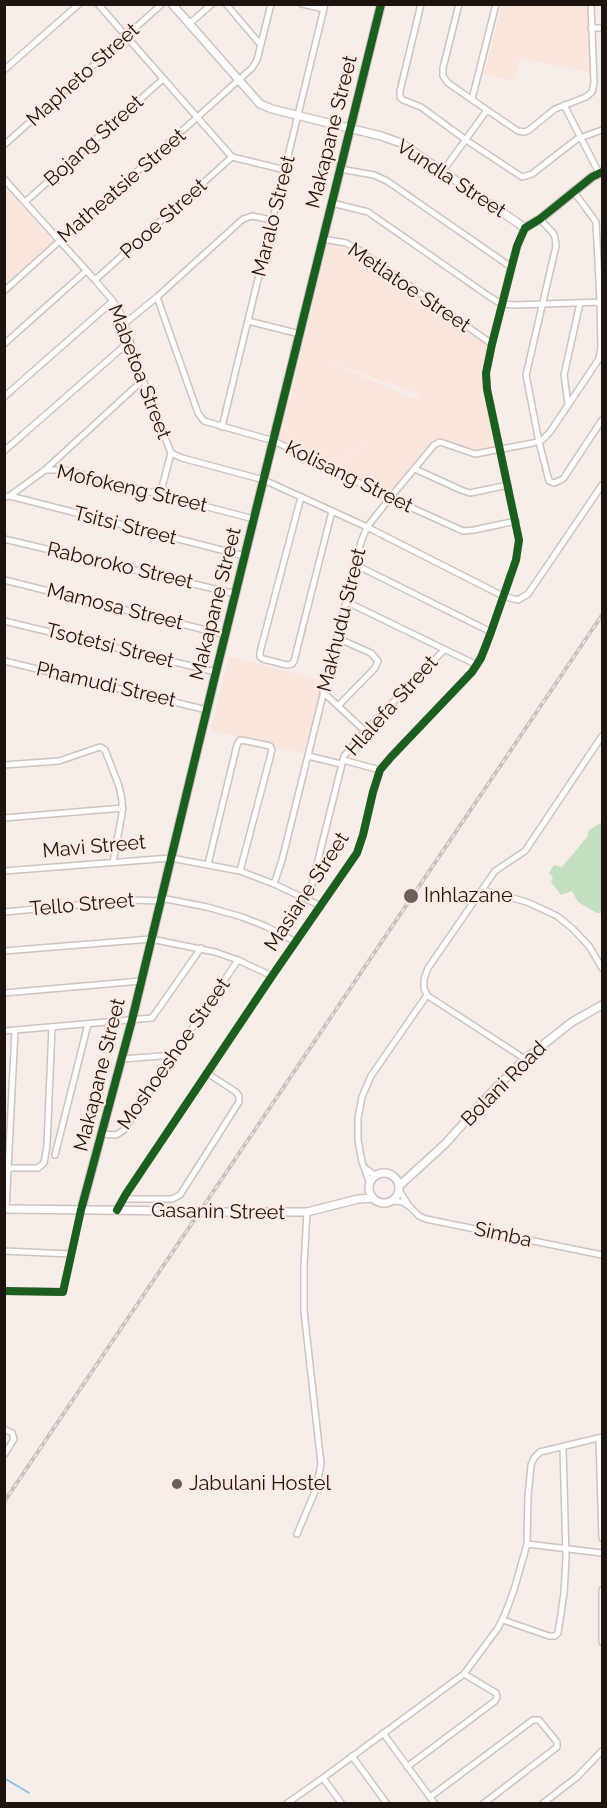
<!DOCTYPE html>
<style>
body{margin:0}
#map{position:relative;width:607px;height:1808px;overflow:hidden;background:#f7ede9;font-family:Raleway,sans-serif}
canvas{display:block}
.frame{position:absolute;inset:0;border:6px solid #1d130f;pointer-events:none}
</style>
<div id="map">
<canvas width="607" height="1808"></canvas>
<div class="frame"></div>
</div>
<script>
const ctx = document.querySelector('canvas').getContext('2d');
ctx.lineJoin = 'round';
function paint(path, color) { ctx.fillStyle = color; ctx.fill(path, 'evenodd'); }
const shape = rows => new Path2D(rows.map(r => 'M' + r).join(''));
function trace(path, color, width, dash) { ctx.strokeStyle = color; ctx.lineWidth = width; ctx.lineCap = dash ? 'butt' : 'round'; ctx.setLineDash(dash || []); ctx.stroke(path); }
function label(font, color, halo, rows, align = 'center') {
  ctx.font = font + ' Raleway,sans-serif'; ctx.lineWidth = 4.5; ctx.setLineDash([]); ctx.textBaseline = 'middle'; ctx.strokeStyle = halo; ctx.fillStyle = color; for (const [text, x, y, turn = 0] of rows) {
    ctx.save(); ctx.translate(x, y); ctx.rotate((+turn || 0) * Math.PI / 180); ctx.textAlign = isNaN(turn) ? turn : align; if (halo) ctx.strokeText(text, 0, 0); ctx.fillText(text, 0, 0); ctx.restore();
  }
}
const built = shape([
 [502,5,588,5,589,72,520,58,514,81,484,74],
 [5,188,54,242,5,288],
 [328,244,353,248,488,344,482,378,497,447,473,453,442,444,390,494,337,468,374,434,333,469,279,443],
 [319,358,419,394,419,395,415,399],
 [229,656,323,681,306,754,211,730]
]);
const green = shape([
 [602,822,602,913,597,913,578,902,572,891,561,895,551,882,553,877,549,873,554,865,562,867,587,837,589,830]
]);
const stream = shape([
 [4,1778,29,1793]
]);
const minor = shape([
 [98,4,232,157,285,170],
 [226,4,260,44],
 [302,4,324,9],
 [421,4,400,91,400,97,403,100,421,107,466,140,522,177,532,174,577,139,602,130],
 [459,4,443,68,443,76,448,83,487,110,518,131,525,132,529,130,555,109,586,97,592,92,594,83,591,4],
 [189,24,212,4],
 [591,28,602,28],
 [4,70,79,4],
 [472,99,496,4],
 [564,105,599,173],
 [4,145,162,4],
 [340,169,374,175,387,181,511,267],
 [443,171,487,110],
 [4,179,95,280,113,301,121,314,143,380,171,453,160,495],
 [25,202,163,79],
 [332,203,368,212,490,297,502,304,516,305,601,302],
 [540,219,553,233,555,237,556,246,526,375,539,442,549,481,554,483,563,479,602,420],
 [323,239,346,243,356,248,492,344],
 [95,280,232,157],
 [4,291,252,68,257,60,271,4],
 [157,297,198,413,204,421,274,441,390,498,463,531,474,530,516,521],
 [248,321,300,334],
 [124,324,157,297,243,219,252,216,272,220],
 [4,344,86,271],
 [4,397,113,301],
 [568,404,564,375,580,303],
 [222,427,325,4],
 [4,451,130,341],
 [171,453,182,458,264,480,367,527,503,596,518,600,528,594,602,485],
 [415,469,461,490,470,493,508,485],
 [45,470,65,470,254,519],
 [11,495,45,470,143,380],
 [4,497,10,496,245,556],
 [301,497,260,652,260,657,263,659,287,665,292,664,294,661,332,511],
 [4,539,236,594],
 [356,565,491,632],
 [4,580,226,635],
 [347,602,477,665],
 [4,621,216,672],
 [337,638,371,653,378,661,375,668,338,706],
 [4,661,207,710],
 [323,692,365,731],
 [308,756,341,764],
 [343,760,380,770],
 [4,765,59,761,94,749,100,747,105,750,119,786,122,800,122,814,113,862],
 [4,818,123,808],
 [208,864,237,745,240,740,247,741,270,746,272,750,240,871],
 [4,871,171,858,240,871,274,884,321,906],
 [274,884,282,860,361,542,367,527,390,498,434,445,440,442,475,454,533,443,542,440,550,432,599,359,601,347,600,302,596,222,574,192],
 [483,890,527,902,557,916,572,928,589,946,602,968],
 [161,898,207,907,242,917,265,926,296,942],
 [308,900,344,756,365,731,444,650],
 [4,912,132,900,161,901],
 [4,951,151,939,215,952,238,960,272,976],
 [4,993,141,981],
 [4,1031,152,1018,201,948],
 [122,1059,174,1055],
 [525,1059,428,996,424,989,424,979,428,968,495,871,525,851,602,736],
 [102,1134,116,1135,124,1130,238,960],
 [55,1155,88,1024],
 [6,1168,38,1168,44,1163,47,1145,52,1027],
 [365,1168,376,1176],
 [370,1184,362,1162,358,1140,358,1118,362,1097,371,1076,427,995],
 [399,1190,409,1206,419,1216,426,1219,602,1255],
 [124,1199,172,1199,180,1195,239,1102,239,1096,236,1092,207,1073],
 [392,1201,403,1202,407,1205],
 [6,1209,15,1030],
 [117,1210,126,1194,272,976,357,853,363,835,373,792,380,770,391,757,472,672,485,649,516,560,519,540,487,389,486,373,492,344,511,267,520,239,525,228],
 [4,1251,71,1254],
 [4,1291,63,1292,81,1210],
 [4,1429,12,1433,14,1439,4,1455],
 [599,1438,602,1538],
 [297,1534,316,1489,321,1464,304,1311,304,1265,307,1212],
 [527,1544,602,1553],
 [602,1590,602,1642],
 [503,1620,549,1636,555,1636,558,1633,564,1593,566,1558,563,1447],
 [383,1733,435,1804],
 [352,1756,387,1804],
 [407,1767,495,1701,497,1697,496,1693,464,1674],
 [323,1778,342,1804],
 [430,1797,533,1720,539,1720,557,1742,557,1747,483,1804],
 [286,1804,323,1778,464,1674,498,1628,505,1614,514,1590,527,1544,528,1496,531,1465,534,1458,540,1452,602,1437],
 [542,1804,577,1777,602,1751]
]);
const tertiary = shape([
 [172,4,260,104,272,109,381,136,401,143,525,228,540,219,592,177,602,172],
 '369 1188a15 15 0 1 1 30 0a15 15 0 1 1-30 0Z',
 [399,1186,445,1144,488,1096,525,1059,572,1022,602,1005],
 [4,1209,185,1211],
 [81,1210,132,1020,216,672,381,4],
 [209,1212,307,1212,358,1199,373,1198]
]);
const rail = shape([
 [4,1502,602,615]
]);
const tertiaryBridge = shape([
 [185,1211,209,1212]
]);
const cycleway = shape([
 [117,1210,126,1194,272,976,357,853,363,835,373,792,380,770,391,757,472,672,481,658,491,632,516,560,519,540,487,389,486,373,492,344,517,246,525,228,540,219,592,177,602,172],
 [4,1291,63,1292,81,1210,132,1020,216,672,381,4]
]);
const markers = [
 [411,896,8,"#695f5b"],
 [177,1484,6,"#695f5b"]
];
const streetNames = [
 ["Mapheto Street",83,75,-42],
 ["Makapane Street",332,132,-76],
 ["Bojang Street",94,141,-42],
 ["Vundla Street",451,179,33],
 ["Matheatsie Street",122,186,-41],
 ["Maralo Street",274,216,-76],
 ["Pooe Street",164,219,-42],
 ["Metlatoe Street",409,288,34],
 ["Mabetoa Street",139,372,69],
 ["Kolisang Street",349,477,26],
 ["Mofokeng Street",132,489,13],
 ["Tsitsi Street",125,526,14],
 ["Raboroko Street",120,566,13],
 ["Makapane Street",216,604,-76],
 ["Mamosa Street",115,607,14],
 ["Makhudu Street",342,620,-76],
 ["Tsotetsi Street",110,646,14],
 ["Phamudi Street",106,685,13],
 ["Hlalefa Street",392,706,-48],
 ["Mavi Street",94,847,-5],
 ["Masiane Street",307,892,-57],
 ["Tello Street",82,905,-5],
 ["Moshoeshoe Street",174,1054,-55],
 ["Makapane Street",100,1075,-76],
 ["Bolani Road",504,1084,-45],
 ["Gasanin Street",218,1212,1],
 ["Simba",503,1235,12]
];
const poiNames = [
 ["Inhlazane",424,896],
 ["Jabulani Hostel",189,1484]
];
paint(built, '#fbe6dd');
paint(green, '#c3dfc0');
trace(stream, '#87bde8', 1.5);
trace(minor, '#cdc4bf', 8);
trace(tertiary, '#cdc4bf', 10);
trace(minor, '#fefcfc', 5);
trace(tertiary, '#fefcfc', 7);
trace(rail, '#c4c1bf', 4);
trace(rail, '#fdebe3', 1.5, [4.5]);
trace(tertiaryBridge, '#cdc4bf', 10, []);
trace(tertiaryBridge, '#fefcfc', 7);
trace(cycleway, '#1b5e20', 8);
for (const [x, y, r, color] of markers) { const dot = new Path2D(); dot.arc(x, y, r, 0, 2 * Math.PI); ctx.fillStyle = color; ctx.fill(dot); trace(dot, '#fdebe3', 2); }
label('20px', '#1d130f', '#fdebe3', streetNames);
label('20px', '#1d130f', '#fdebe3', poiNames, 'left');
</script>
